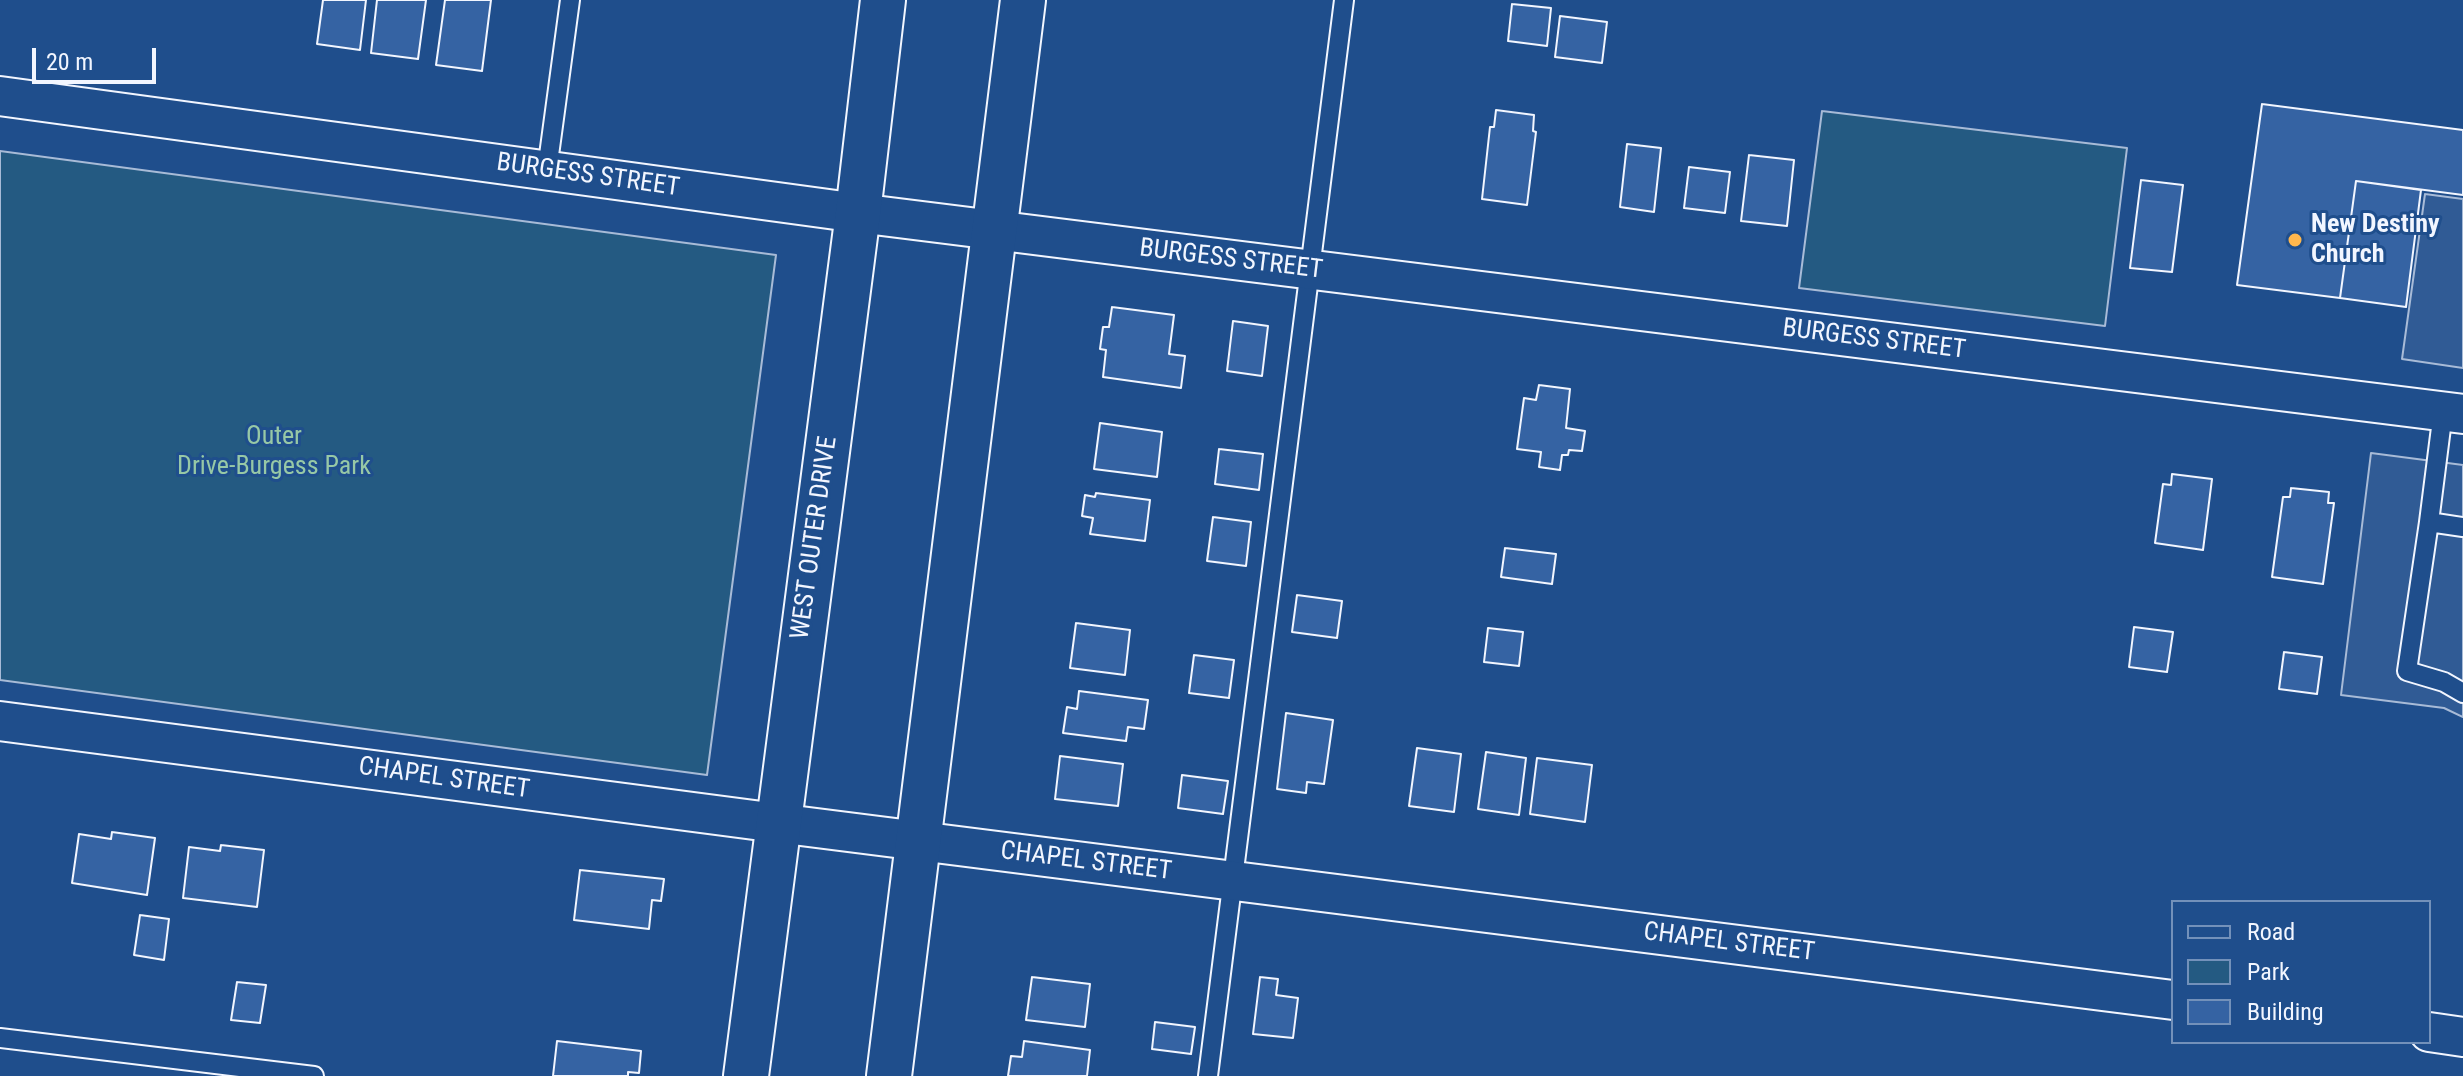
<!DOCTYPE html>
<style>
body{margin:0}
#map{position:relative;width:2463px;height:1076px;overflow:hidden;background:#1f4e8c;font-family:"Roboto Condensed",sans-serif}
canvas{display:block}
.legend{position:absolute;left:2171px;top:900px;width:260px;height:144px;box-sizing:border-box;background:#1f4e8c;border:2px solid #7391ba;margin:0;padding:10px 14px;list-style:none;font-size:24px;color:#f2f6ff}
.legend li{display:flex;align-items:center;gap:16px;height:40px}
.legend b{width:40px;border:2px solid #7391ba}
.scale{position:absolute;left:32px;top:48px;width:124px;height:36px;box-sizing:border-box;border:4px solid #f2f6ff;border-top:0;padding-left:10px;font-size:24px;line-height:28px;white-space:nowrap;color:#f2f6ff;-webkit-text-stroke:6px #1f4e8c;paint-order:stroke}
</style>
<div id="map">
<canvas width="2463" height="1076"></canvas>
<ul class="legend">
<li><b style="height:10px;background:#1f4e8c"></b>Road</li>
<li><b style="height:22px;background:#245a82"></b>Park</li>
<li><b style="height:22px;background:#3563a3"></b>Building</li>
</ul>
<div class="scale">20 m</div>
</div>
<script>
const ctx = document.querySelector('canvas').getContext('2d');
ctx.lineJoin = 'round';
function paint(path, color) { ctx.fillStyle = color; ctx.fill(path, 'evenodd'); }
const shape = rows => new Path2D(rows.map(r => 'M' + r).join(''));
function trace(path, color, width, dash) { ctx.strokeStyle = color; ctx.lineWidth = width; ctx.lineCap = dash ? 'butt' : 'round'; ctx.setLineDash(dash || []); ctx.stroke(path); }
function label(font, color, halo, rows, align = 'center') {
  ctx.font = font + ' "Roboto Condensed",sans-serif'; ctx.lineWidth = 6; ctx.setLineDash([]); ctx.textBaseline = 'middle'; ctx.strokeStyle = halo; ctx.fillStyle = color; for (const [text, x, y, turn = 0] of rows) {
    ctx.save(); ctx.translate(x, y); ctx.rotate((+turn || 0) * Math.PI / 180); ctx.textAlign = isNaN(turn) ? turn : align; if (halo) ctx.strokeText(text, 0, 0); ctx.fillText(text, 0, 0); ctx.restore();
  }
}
const green = shape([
 [1822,111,2127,148,2105,326,1799,288,1822,111],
 [0,151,776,255,707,775,0,680,0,151]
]);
const parking = shape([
 [2425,194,2463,199,2463,368,2402,359,2425,194],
 [2371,453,2463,465,2463,717,2444,708,2341,695,2371,453]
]);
const building = shape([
 [323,0,366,0,360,50,317,44,323,0],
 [377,0,426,0,418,59,371,53,377,0],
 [445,0,491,0,482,71,436,65,445,0],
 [1512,4,1551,8,1547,46,1508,41,1512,4],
 [1560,16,1607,22,1602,63,1555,57,1560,16],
 [2262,104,2463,130,2463,195,2356,181,2340,298,2237,285,2262,104],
 [1496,110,1534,115,1533,131,1536,132,1527,205,1482,199,1490,127,1494,127,1496,110],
 [1627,144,1661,148,1654,212,1620,207,1627,144],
 [1749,155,1794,160,1787,226,1741,221,1749,155],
 [1689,167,1730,172,1725,213,1684,208,1689,167],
 [2141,180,2183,185,2172,272,2130,268,2141,180],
 [2356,181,2421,190,2406,307,2340,298,2356,181],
 [1112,307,1174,315,1169,354,1185,356,1181,388,1103,377,1106,350,1100,349,1103,327,1109,327,1112,307],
 [1233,321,1268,326,1262,376,1227,371,1233,321],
 [1539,385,1570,389,1566,428,1585,431,1582,451,1569,450,1568,455,1562,455,1560,470,1539,467,1541,452,1517,449,1524,398,1536,400,1539,385],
 [1100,423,1162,432,1157,477,1094,469,1100,423],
 [1219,449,1263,454,1259,490,1215,484,1219,449],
 [2172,474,2212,479,2203,550,2155,543,2163,484,2171,485,2172,474],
 [2291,488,2329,492,2328,503,2334,503,2323,584,2272,577,2283,497,2290,497,2291,488],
 [1096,493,1150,500,1145,541,1090,534,1093,518,1082,516,1085,495,1095,497,1096,493],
 [1213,517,1251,522,1246,566,1207,561,1213,517],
 [1505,548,1556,554,1552,584,1501,577,1505,548],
 [1297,595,1342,601,1337,638,1292,632,1297,595],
 [1076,623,1130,630,1125,675,1070,668,1076,623],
 [2134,627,2173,632,2167,672,2129,667,2134,627],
 [1488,628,1523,632,1519,666,1484,662,1488,628],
 [2284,652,2322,657,2317,694,2279,689,2284,652],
 [1194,655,1234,660,1229,698,1189,693,1194,655],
 [1079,691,1148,700,1144,729,1128,727,1126,741,1063,733,1067,707,1077,709,1079,691],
 [1286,713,1333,720,1324,784,1307,782,1306,793,1277,789,1286,713],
 [1417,748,1461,754,1454,812,1409,806,1417,748],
 [1486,752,1526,758,1519,815,1478,809,1486,752],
 [1060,756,1123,764,1118,806,1055,799,1060,756],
 [1537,758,1592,765,1585,822,1530,814,1537,758],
 [1182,775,1228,781,1223,814,1178,808,1182,775],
 [112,832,155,838,147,895,72,883,79,834,111,839,112,832],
 [221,845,264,850,257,907,183,898,189,847,220,851,221,845],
 [580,870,664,879,661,901,652,900,649,929,574,920,580,870],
 [140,915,169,919,164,960,134,955,140,915],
 [1032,977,1090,984,1085,1027,1026,1020,1032,977],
 [1260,977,1278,979,1276,995,1298,998,1293,1038,1253,1034,1260,977],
 [237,982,266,985,260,1023,231,1020,237,982],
 [1155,1022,1195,1027,1191,1054,1152,1049,1155,1022],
 [557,1041,641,1051,639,1073,628,1072,628,1076,553,1076,557,1041],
 [1024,1041,1090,1050,1087,1076,1008,1076,1011,1056,1022,1057,1024,1041]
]);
const lane = shape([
 [547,170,570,0],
 [2429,522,2443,412],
 [2463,527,2429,522,2407,671,2444,682,2463,693],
 [0,1038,314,1076],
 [1208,1076,1344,0]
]);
const street = shape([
 [0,96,858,213,2463,414],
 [0,721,777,823,2173,1000],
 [2429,1032,2463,1037]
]);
const secondary = shape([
 [746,1076,858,213,883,0],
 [889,1076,1023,0]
]);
const markers = [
 [2295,240,8,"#ffb74d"]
];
const streetNames = [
 ["BURGESS STREET",588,176,8],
 ["BURGESS STREET",1231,260,7],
 ["BURGESS STREET",1874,340,7],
 ["WEST OUTER DRIVE",815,538,-82],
 ["CHAPEL STREET",444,779,8],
 ["CHAPEL STREET",1086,862,7],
 ["CHAPEL STREET",1729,943,7]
];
const poiNames = [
 ["New Destiny",2311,225],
 ["Church",2311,255]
];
const parkNames = [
 ["Outer",274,437],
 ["Drive-Burgess Park",274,467]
];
paint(green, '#245a82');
trace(green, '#a8bbd7', 2);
paint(parking, '#305b95');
trace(parking, '#a8bbd7', 2);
paint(building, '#3563a3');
trace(building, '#f2f6ff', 2);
trace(lane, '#f2f6ff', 22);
trace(street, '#f2f6ff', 42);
trace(secondary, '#f2f6ff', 48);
trace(lane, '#1f4e8c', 18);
trace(street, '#1f4e8c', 38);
trace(secondary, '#1f4e8c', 44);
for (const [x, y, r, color] of markers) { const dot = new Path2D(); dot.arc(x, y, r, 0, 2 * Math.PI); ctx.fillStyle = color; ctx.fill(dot); trace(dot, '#1f4e8c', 3); }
label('26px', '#f2f6ff', '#1f4e8c', streetNames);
label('bold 26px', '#f2f6ff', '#1f4e8c', poiNames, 'left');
label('26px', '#97c8a6', '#1f4e8c', parkNames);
</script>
